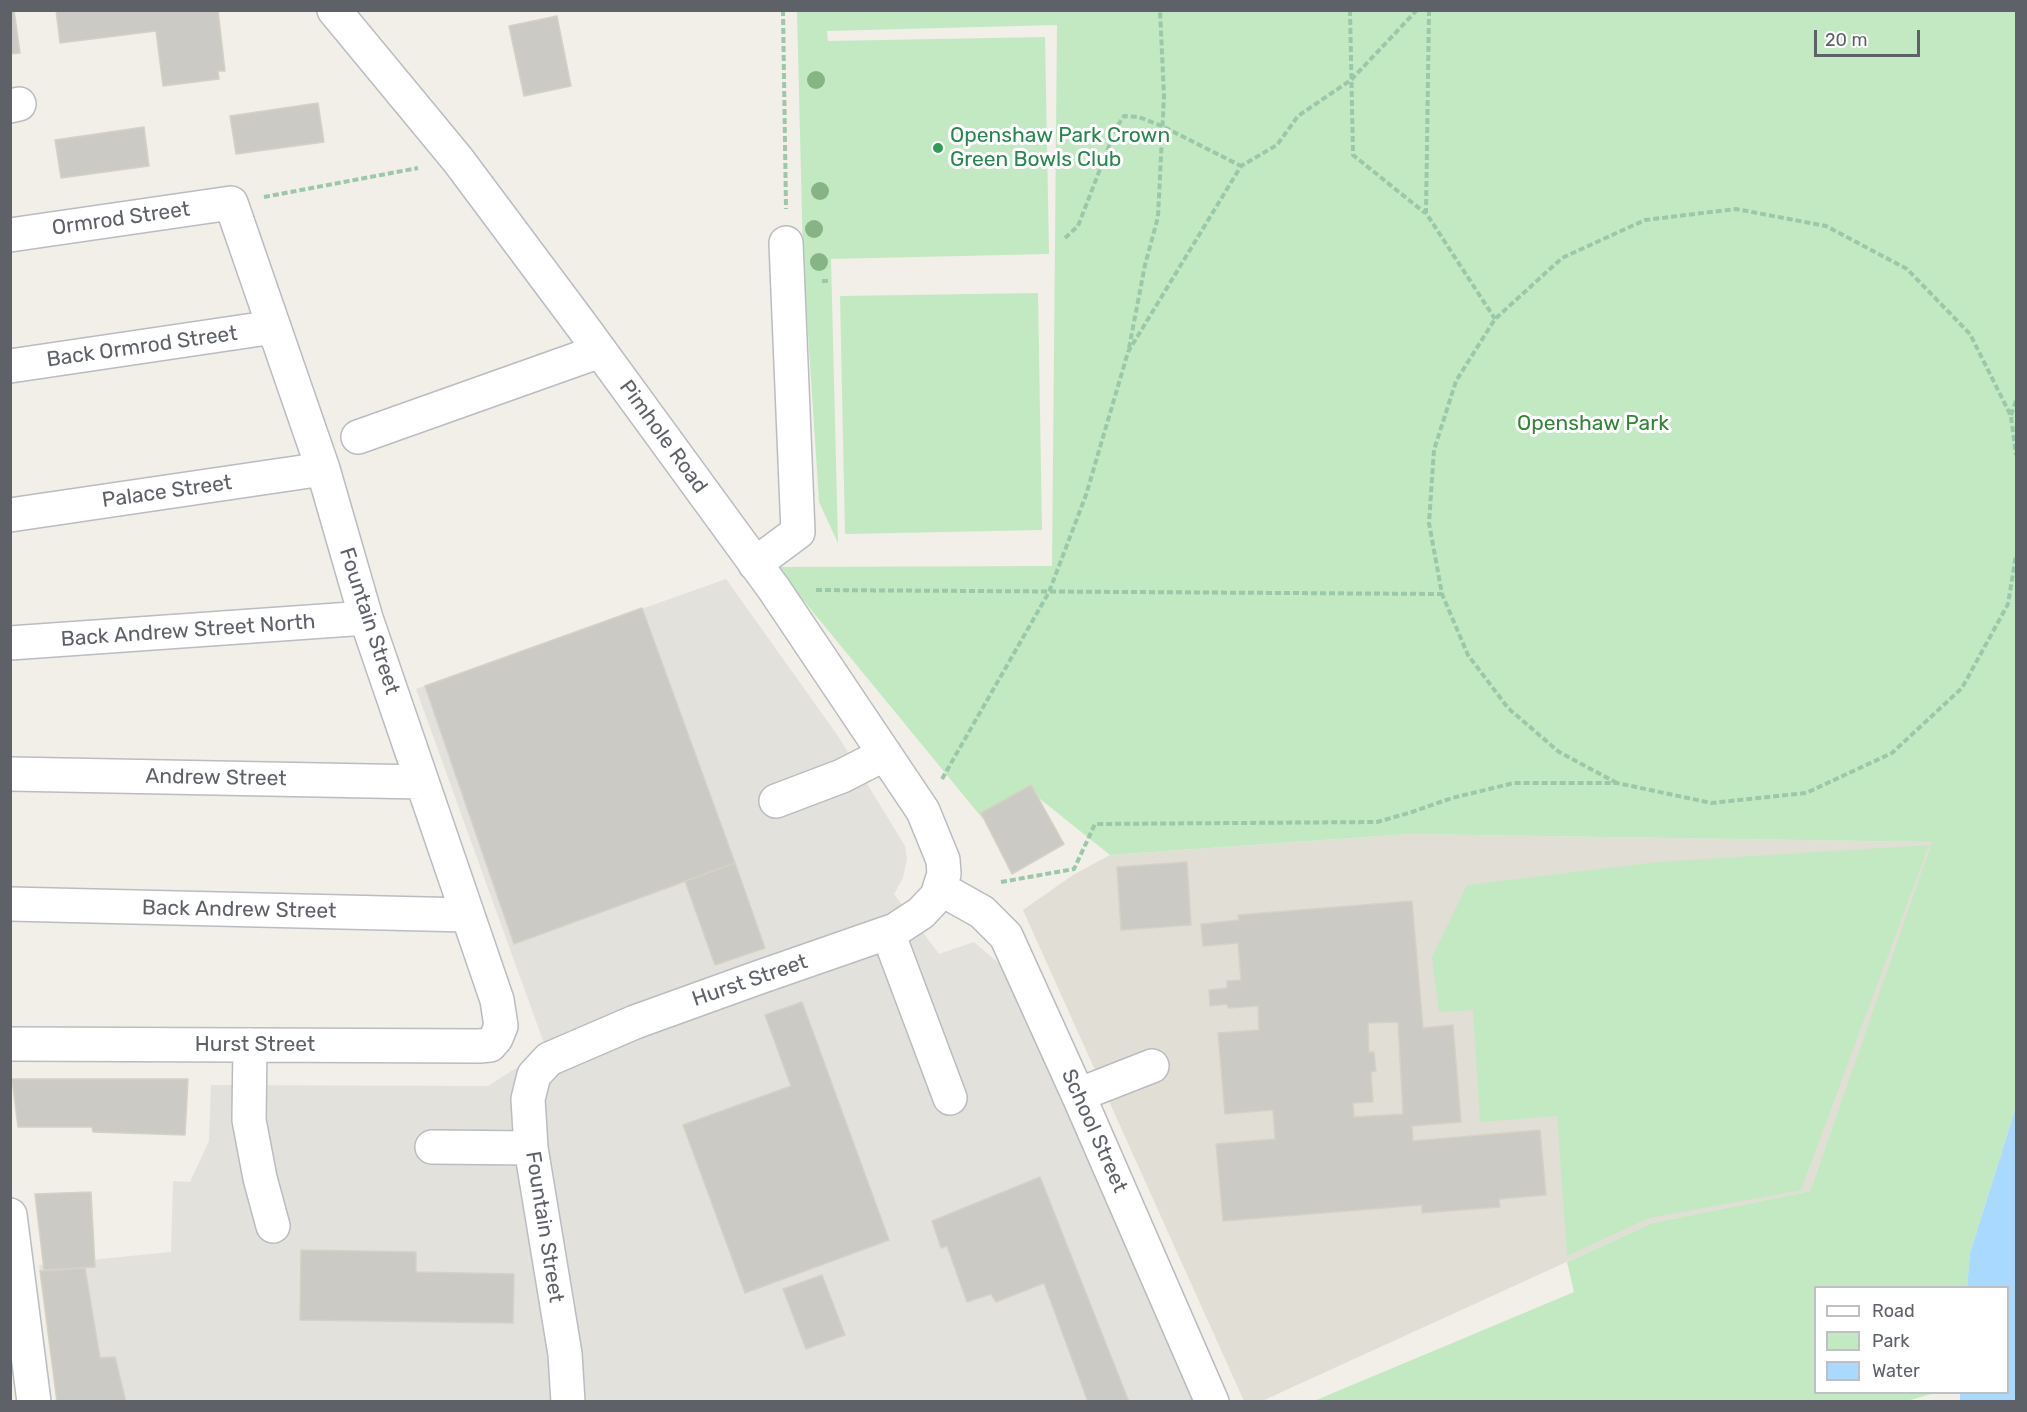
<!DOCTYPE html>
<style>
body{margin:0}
#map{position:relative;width:2027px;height:1412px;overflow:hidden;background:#f1efe7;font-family:Rubik,sans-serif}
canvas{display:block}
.frame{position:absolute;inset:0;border:12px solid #5e6268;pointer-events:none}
.legend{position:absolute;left:1814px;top:1286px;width:195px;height:108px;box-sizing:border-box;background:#fff;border:2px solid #bfc0c3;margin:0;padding:8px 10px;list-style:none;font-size:18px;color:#5e6268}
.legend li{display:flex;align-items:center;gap:12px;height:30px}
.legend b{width:30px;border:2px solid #bfc0c3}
.scale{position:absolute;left:1814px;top:30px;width:106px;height:27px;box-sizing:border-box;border:3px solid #5e6268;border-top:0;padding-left:8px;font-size:18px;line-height:21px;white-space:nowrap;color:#5e6268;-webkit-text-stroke:4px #fff;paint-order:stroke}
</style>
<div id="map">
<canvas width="2027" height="1412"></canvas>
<div class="frame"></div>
<ul class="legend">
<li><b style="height:8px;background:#fff"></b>Road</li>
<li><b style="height:16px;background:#c3e9c3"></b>Park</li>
<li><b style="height:16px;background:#a9d9ff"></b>Water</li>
</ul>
<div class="scale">20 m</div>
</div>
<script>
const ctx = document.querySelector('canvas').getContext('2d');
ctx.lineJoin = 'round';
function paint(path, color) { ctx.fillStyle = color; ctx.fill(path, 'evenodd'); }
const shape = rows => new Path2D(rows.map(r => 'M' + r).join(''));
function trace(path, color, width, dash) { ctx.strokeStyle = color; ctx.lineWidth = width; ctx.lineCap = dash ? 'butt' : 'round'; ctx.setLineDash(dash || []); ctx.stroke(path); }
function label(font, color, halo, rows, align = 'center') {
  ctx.font = font + ' Rubik,sans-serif'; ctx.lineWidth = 6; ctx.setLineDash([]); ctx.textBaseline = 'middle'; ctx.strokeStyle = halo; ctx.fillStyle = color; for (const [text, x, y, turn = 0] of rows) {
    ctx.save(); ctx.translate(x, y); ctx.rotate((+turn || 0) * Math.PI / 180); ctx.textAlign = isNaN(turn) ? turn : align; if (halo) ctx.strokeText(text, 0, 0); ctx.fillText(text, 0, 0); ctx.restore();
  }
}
const industrial = shape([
 [726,579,838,736,905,846,907,859,903,878,894,894,939,954,974,942,1002,966,1200,1401,58,1401,39,1265,171,1252,173,1181,190,1182,209,1141,211,1085,488,1086,546,1049,416,689]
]);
const education = shape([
 [1408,834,1933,842,1810,1191,1652,1223,1262,1401,1244,1401,1023,910,1073,875,1110,855]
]);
const green = shape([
 [797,11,2016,11,2016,1107,1970,1253,1967,1287,1816,1288,1816,1392,1935,1393,1903,1402,1314,1401,1574,1292,1567,1262,1652,1223,1810,1191,1932,842,1408,834,1110,855,1040,799,1017,796,983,819,776,567,1052,566,1057,25,827,31,828,41,1045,37,1049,254,831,259,838,543,819,502,803,256],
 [1038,293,1042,530,845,534,840,296],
 [1929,845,1801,1190,1649,1218,1567,1256,1557,1116,1480,1122,1473,1010,1439,1012,1432,957,1467,885,1657,862]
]);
const water = shape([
 [2016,1107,2016,1401,1960,1401,1960,1393,2008,1392,2008,1288,1967,1287,1970,1253]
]);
const building = shape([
 [10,10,14,10,20,53,10,54,10,10],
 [56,10,218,10,225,71,218,71,219,79,163,86,156,31,60,43,56,10],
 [557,16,571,86,524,96,509,26,557,16],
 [318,103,324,142,236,154,230,116,318,103],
 [144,127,149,166,61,178,55,140,144,127],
 [642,608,735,863,514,944,425,686,642,608],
 [1031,785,1064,844,1012,874,981,813,1031,785],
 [1187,862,1191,925,1121,930,1117,867,1187,862],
 [735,863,765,948,715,965,685,881,735,863],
 [1412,901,1423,1028,1453,1025,1461,1122,1412,1126,1413,1141,1540,1130,1546,1195,1499,1199,1500,1207,1422,1213,1422,1205,1223,1221,1216,1144,1275,1139,1273,1110,1225,1114,1218,1033,1259,1030,1258,1006,1228,1008,1227,1004,1210,1006,1209,990,1227,988,1227,981,1241,980,1238,943,1203,946,1201,924,1239,920,1238,915,1412,901],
 [1398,1022,1403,1114,1354,1117,1353,1103,1373,1102,1371,1072,1376,1071,1374,1052,1369,1052,1368,1023,1398,1022],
 [802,1002,889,1240,745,1293,683,1125,791,1086,765,1015,802,1002],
 [12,1079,188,1079,185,1135,93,1132,92,1127,18,1127,12,1079],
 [1040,1177,1129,1402,1088,1402,1044,1283,996,1302,991,1294,967,1302,947,1246,941,1248,932,1221,1040,1177],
 [91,1192,95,1267,44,1270,35,1194,91,1192],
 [301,1250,416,1252,416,1272,514,1274,513,1323,300,1320,301,1250],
 [85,1268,100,1358,115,1357,126,1402,57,1402,40,1271,85,1268],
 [822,1275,845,1335,806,1349,783,1289,822,1275]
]);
const path = shape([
 [783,10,786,209],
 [1350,10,1353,155,1425,213],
 [1429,10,1426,213,1495,319],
 [264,197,418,168],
 [1065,238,1078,226,1116,128,1124,116,1139,117,1164,127,1241,166],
 [822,281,831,281],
 [1129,348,1145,265,1158,217,1164,96,1160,10],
 [2011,415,2016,401],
 [816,590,1442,594],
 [942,779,1049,592,1086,495,1128,352,1241,166,1277,145,1298,116,1351,80,1417,10],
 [1617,783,1559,752,1508,708,1468,655,1442,594,1429,523,1434,450,1456,381,1495,319,1562,258,1645,220,1736,209,1826,226,1907,269,1970,334,2011,416,2016,455],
 [1001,882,1074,869,1095,824,1377,822,1412,812,1452,798,1514,783,1617,783,1711,803,1806,793,1892,753,1962,688,2008,604,2016,555]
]);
const minor = shape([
 [334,10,458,160,582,326,774,589,923,811,943,860,944,874,937,896,921,913,895,930,757,978,635,1022,549,1059,534,1075,528,1099,531,1148,565,1354,568,1402],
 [10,106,19,104],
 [10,235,231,203,323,469,366,618,497,1000,501,1026,496,1038,490,1045,479,1046,10,1044],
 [10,366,274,327],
 [358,437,600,351],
 [10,515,323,469],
 [755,564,798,532,786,243],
 [10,643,366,618],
 [10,774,422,782],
 [776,801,842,776,885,754],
 [941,889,982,912,1006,936,1080,1099,1212,1402],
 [10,904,467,915],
 [888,933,950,1098],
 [250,1045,249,1120,260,1178,273,1226],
 [1078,1095,1152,1066],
 [432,1147,531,1148],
 [10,1215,34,1402]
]);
const trees = [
 [816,80],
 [820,191],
 [814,229],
 [819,262]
];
const markers = [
 [938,148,6,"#2e9e5b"]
];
const leisureNames = [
 ["Openshaw Park Crown",950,136],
 ["Green Bowls Club",950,160]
];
const streetNames = [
 ["Ormrod Street",121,219,-8],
 ["Back Ormrod Street",142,347,-8],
 ["Pimhole Road",663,437,54],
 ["Palace Street",167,492,-8],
 ["Fountain Street",369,621,72],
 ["Back Andrew Street North",188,631,-4],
 ["Andrew Street",216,778,1],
 ["Back Andrew Street",239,910,1],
 ["Hurst Street",750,981,-19],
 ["Hurst Street",255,1045],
 ["School Street",1094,1131,66],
 ["Fountain Street",544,1227,81]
];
const parkNames = [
 ["Openshaw Park",1593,424]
];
paint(industrial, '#e2e1db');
paint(education, '#e1ded5');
paint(green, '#c3e9c3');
paint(water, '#a9d9ff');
paint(building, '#cccac4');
trace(building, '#d6d1c5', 1.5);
trace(minor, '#b9bcc1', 36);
trace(path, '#9ac8a8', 4, [6, 3]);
trace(minor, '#fff', 33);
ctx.fillStyle = '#87b485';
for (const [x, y] of trees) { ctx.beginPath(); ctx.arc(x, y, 9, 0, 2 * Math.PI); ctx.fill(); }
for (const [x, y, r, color] of markers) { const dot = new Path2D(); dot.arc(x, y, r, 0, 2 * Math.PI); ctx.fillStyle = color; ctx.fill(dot); trace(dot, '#fff', 2); }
label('21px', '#27864d', '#fff', leisureNames, 'left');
label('21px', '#5e6268', '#fff', streetNames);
label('21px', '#318335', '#fff', parkNames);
</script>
